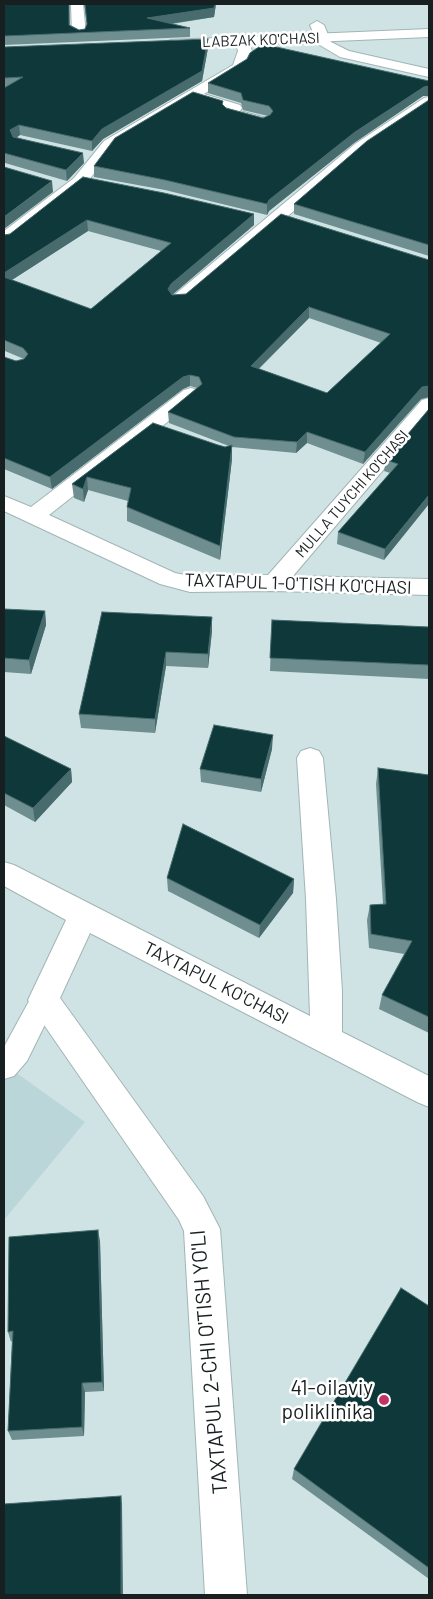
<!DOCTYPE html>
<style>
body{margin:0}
#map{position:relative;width:433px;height:1599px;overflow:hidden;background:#cfe3e4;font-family:Barlow,sans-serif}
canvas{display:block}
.frame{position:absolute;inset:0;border:5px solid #181f20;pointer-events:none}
</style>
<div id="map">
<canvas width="433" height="1599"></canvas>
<div class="frame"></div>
</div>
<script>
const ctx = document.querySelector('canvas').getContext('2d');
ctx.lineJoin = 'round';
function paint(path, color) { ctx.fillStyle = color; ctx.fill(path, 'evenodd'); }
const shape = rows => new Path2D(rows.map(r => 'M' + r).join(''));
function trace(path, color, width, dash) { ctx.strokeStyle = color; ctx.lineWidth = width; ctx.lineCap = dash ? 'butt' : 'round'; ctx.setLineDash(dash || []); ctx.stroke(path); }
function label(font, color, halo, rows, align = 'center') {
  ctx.font = font + ' Barlow,sans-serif'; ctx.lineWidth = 5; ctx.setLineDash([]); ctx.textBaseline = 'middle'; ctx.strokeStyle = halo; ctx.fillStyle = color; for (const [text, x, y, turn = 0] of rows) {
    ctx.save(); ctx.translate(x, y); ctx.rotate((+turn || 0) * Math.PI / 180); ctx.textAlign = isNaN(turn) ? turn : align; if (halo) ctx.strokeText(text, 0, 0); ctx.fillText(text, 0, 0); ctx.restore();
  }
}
const built = shape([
 [4,1064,85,1122,4,1220]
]);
const service = shape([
 [44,988,54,992,57,1000,27,1061,14,1076,4,1079,4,1047,34,992,44,988]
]);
const minor = shape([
 [71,4,83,4,86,34,84,37,79,38,72,34,71,4],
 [317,21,324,25,331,42,349,51,429,69,429,77,340,57,318,44,310,25,317,21],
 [242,37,247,38,252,51,246,67,204,94,240,105,242,108,240,111,266,118,269,121,266,124,261,126,226,116,224,113,226,110,193,100,114,147,86,184,10,243,4,244,4,231,74,178,104,141,233,65,238,51,235,41,242,37],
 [429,97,429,107,365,150,185,304,179,305,173,304,170,300,173,296,355,144,424,98,429,97],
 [191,388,198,390,201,394,198,398,49,515,175,573,190,576,268,575,422,400,429,398,429,416,293,576,429,579,429,595,274,591,190,592,160,584,4,511,4,496,31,507,184,390,191,388],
 [310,748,319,751,323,758,336,899,342,991,342,1032,429,1076,429,1107,417,1102,90,933,60,998,203,1196,220,1229,247,1595,205,1595,184,1231,179,1220,33,1009,28,1000,66,920,4,886,4,862,14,865,310,1016,306,899,297,758,301,751,310,748]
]);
const secondary = shape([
 [429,29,429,37,170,48,163,44,170,40,429,29]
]);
const wall = shape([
 [4,4,69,4,70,25,79,30,85,29,87,25,84,4,216,4,214,17,172,24,190,28,190,37,4,45],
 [4,47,208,48,202,81,103,139,92,151,20,135,17,137,84,163,67,181,5,163,4,164,4,88,5,88,4,88],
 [208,83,423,96,354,143,269,211,267,215,165,190,94,177,94,166,223,101,223,105,226,108,263,118,268,116,243,110,241,103,208,93],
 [429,100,429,256,294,214,294,204],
 [83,177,254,214,254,225,172,295,186,294,429,260,429,397,421,399,363,464,307,443,296,453,232,447,232,459,220,560,127,521,127,507,128,501,88,490,84,502,74,498,72,484,153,423,218,445,225,447,229,446,169,423,168,412,197,388,190,386,183,389,52,489,4,469,4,357,16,361,24,359,5,351,4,352,4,235,10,234],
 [88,231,161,251,91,309,12,280],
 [309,318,381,343,327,393,259,369],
 [429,409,384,560,337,544,338,532,390,473,384,471,386,460],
 [4,609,45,611,46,625,31,674,4,672],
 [102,612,212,631,208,668,166,666,155,733,81,728,79,714],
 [272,620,429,627,429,679,270,671],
 [4,736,71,769,72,782,35,822,4,805],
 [272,749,261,792,201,782,200,769],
 [378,768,429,775,429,1033,379,1009,382,995,404,954,369,948,367,920,370,905,383,904,376,784],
 [167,878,294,879,293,893,259,938,168,891],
 [100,1241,104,1391,85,1392,84,1436,12,1440,8,1431,12,1341,11,1342,8,1332],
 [429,1306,429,1579,292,1479,294,1469]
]);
const shadedWall = shape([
 [215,4,216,4,214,17,147,27,147,18],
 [208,39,208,48,202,81,103,139,92,151,92,141,102,129],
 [429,86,429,96,423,96,354,143,269,211,267,215,267,204,269,200,355,132,424,87],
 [19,125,20,135,11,141,10,130],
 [83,153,84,163,67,181,66,170],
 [52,181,53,192,4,229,4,217],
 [254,214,254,225,172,295,168,289,171,284],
 [87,220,88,231,4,285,4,273],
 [309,307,309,318,250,377,251,366],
 [190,375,190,386,183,389,52,489,50,477,183,377],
 [429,386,429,397,421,399,363,464,365,452,422,387],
 [307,432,307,443,296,453,297,442],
 [232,445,232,459,220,560,220,546],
 [87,477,88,490,84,502,83,489],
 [429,495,429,504,384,560,385,549],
 [45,611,46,625,31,674,29,660],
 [212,617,212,631,208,668,208,654],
 [166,652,166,666,155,733,155,719],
 [273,735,272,749,261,792,261,779],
 [71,769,72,782,35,822,33,808],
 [294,879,293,893,259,938,260,925],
 [98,1230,100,1241,104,1391,102,1382],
 [82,1383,85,1392,84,1436,82,1427],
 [121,1496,122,1504,123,1595,121,1595]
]);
const building = shape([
 [4,4,69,4,69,25,79,30,85,29,87,24,85,4,215,4,214,8,147,18,190,28,4,36,4,4],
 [208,39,202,71,102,129,92,141,19,125,10,130,13,137,83,153,66,170,4,153,4,88,23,77,4,78,4,47,208,39],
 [263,44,429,81,429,86,424,87,355,132,269,200,267,204,165,180,94,166,115,138,193,92,223,101,222,104,226,108,263,118,270,115,273,111,269,106,243,100,241,93,208,83,247,59,250,53,263,44],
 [429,100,429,245,294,204,367,141,429,100],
 [4,167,52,181,4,217,4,167],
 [83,177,164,193,254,214,171,284,168,289,172,295,186,294,281,214,429,260,429,386,422,387,365,452,307,432,297,442,234,437,168,412,202,384,199,377,190,375,183,377,50,477,4,458,4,357,16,361,24,359,28,354,23,348,4,340,4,277,91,309,171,243,87,220,4,273,4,235,10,234,83,177],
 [309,307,390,334,327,393,251,366,309,307],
 [429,409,429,495,385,549,338,532,398,464,386,460,429,409],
 [153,423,218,445,225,447,232,445,220,546,127,507,131,488,87,477,83,489,72,484,153,423],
 [4,609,45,611,29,660,4,658,4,609],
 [102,612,212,617,208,654,166,652,155,719,79,714,102,612],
 [272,620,429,627,429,665,270,658,272,620],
 [214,725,273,735,261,779,200,769,214,725],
 [4,736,71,769,33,808,4,793,4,736],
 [378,768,429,775,429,1017,382,995,412,941,371,934,370,905,386,904,378,768],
 [183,824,294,879,260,925,167,878,183,824],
 [98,1230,102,1382,82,1383,82,1427,8,1431,13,1331,8,1332,9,1237,98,1230],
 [401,1288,429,1306,429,1568,294,1469,401,1288],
 [121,1496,121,1595,4,1595,4,1504,121,1496]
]);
const markers = [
 [384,1400,6,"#c13465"]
];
const farStreetnames = [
 ["LABZAK KO'CHASI",261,40,-2],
 ["MULLA TUYCHI KO'CHASI",352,494,-49]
];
const streetNames = [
 ["TAXTAPUL 1-O'TISH KO'CHASI",298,584,2],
 ["TAXTAPUL KO'CHASI",216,983,27]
];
const nearStreetnames = [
 ["TAXTAPUL 2-CHI O'TISH YO'LI",209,1362,-95]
];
const nearPoinames = [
 ["41-oilaviy",373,1388],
 ["poliklinika",373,1412]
];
paint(built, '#bad6d8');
trace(service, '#a1b5b6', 2);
trace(minor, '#a1b5b6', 2);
trace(secondary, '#a1b5b6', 2);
paint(service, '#fff');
paint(minor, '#fff');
paint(secondary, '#fff');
paint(wall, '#6e8e8f');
paint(shadedWall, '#486b6d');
paint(building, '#0e383a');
trace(building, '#486b6d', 1);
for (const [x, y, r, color] of markers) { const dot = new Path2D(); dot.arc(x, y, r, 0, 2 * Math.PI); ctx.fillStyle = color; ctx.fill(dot); trace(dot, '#fff', 2); }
label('15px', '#181f20', '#fff', farStreetnames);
label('18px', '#181f20', '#fff', streetNames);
label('21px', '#181f20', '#fff', nearStreetnames);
label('21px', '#181f20', '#fff', nearPoinames, 'right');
</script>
